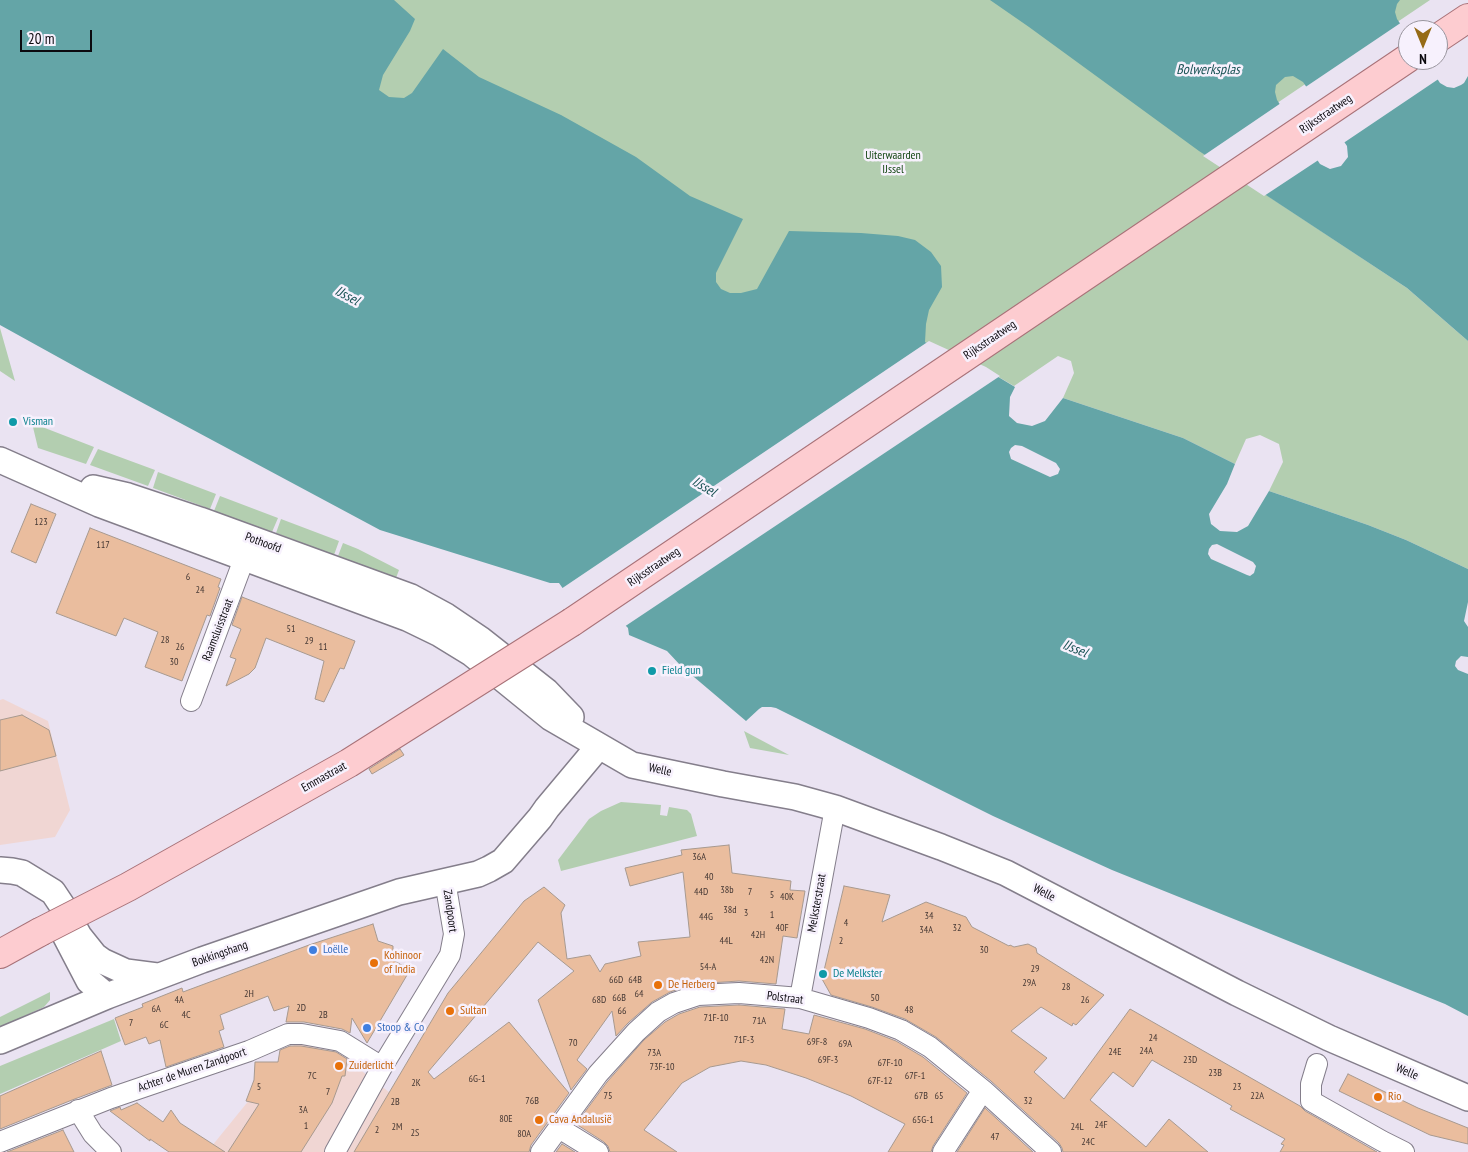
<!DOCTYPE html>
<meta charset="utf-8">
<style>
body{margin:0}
#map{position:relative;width:1468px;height:1152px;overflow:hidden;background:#eae3f2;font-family:"PT Sans Narrow",sans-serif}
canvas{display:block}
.north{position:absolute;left:1398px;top:20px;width:50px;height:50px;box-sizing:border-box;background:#f7f1fd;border:1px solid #99959e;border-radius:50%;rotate:180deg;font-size:14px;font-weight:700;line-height:20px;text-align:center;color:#0c0a0f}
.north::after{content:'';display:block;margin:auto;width:18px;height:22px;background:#966b17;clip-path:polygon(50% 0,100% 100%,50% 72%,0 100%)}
.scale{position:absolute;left:20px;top:30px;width:72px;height:22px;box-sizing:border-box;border:2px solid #0c0a0f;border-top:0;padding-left:6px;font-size:15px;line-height:18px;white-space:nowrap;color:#0c0a0f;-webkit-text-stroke:4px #f7f1fd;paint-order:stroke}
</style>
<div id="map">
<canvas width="1468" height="1152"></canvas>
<div class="north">N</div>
<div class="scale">20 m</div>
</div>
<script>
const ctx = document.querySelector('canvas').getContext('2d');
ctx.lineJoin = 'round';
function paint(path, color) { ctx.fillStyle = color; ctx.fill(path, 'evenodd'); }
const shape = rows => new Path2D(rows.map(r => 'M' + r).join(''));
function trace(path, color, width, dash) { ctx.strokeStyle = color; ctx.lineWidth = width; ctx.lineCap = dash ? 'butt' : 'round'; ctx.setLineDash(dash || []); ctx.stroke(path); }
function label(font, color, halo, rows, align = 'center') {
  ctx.font = font + ' "PT Sans Narrow",sans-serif'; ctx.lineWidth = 5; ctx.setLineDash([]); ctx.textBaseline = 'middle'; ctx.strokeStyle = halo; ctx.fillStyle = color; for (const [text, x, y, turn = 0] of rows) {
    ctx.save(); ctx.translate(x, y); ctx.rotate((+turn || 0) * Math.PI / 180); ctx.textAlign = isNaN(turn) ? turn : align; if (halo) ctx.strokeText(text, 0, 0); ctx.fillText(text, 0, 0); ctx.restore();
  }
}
const commercial = shape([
 [3,699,48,721,70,810,55,837,0,845,0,700],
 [298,1040,350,1062,467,1152,207,1152]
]);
const green = shape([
 [232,0,1430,0,1203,153,1407,288,1468,341,1468,569,1406,540,1368,525,1269,491,1283,462,1279,444,1260,435,1246,439,1235,464,1183,438,1063,398,1074,373,1071,361,1058,356,1014,386,985,369,925,342,718,293,380,105],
 [0,328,15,381,0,371],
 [32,423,94,447,86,464,38,448],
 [98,449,155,470,148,486,90,465],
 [158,472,216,494,210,509,153,488],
 [220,496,278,518,272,532,214,511],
 [281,519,339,541,334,555,276,533],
 [343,543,358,549,399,570,396,578,338,556],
 [744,731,789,755,750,748],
 [621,802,661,805,660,815,667,816,669,807,687,810,691,814,697,836,561,871,558,860,589,819,601,811],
 [50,992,50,1000,44,1007,0,1027,0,1017],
 [114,1019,121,1041,0,1094,0,1066]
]);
const water = shape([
 [0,0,394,0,415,19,410,31,383,75,379,90,389,97,404,98,412,93,443,49,479,77,561,115,636,157,690,196,743,219,716,273,716,282,721,289,730,293,741,293,757,289,789,231,861,233,898,236,915,240,931,252,941,266,942,287,929,310,926,324,925,342,985,369,1015,387,1010,397,1009,416,1017,423,1032,426,1045,421,1063,398,1183,438,1235,464,1227,484,1209,514,1211,524,1220,531,1237,532,1248,526,1269,491,1368,525,1406,540,1468,569,1468,602,1464,621,1468,627,1468,1016,1445,1004,1112,870,993,816,776,708,771,707,762,707,759,709,746,721,681,666,667,651,629,635,628,628,624,624,593,613,581,614,559,583,550,583,380,530,85,372,0,325],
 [990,0,1400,0,1397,4,1395,12,1397,19,1408,35,1408,60,1425,60,1440,83,1447,87,1454,88,1461,85,1464,83,1468,76,1468,341,1407,288,1199,151,1029,27],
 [1293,76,1303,82,1347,146,1348,157,1341,166,1330,169,1320,164,1277,100,1275,92,1276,85,1285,77]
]);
const pier = shape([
 [1434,0,1468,0,1468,59,1462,62,1424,7],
 [1402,22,1408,31,1408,60,1428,60,1440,78,1342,144,1304,88],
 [1281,103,1320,159,1264,196,1203,156],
 [929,341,986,367,1000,376,624,627,617,626,605,633,591,615,579,616,561,589],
 [1015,445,1022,446,1056,463,1060,469,1058,474,1050,477,1011,459,1009,452,1011,448],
 [1217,544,1253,562,1256,566,1254,573,1250,576,1247,575,1211,559,1208,554,1209,549,1212,545],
 [1461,656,1468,657,1468,674,1458,670,1455,666,1456,661]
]);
const building = shape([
 [31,504,56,514,36,563,11,552,31,504],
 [90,528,221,579,218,587,220,588,210,616,207,615,182,681,145,667,158,632,124,618,116,636,56,613,90,528],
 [242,597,355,641,344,669,340,668,324,702,315,699,324,661,266,638,255,668,249,674,226,686,236,659,230,657,241,629,232,625,242,597],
 [22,715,49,730,56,756,0,771,0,720,22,715],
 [400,749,404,755,372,774,369,769,400,749],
 [729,845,732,873,791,881,790,890,805,891,797,938,783,936,776,984,739,981,694,984,670,992,652,1002,628,1023,616,1036,612,1011,577,1060,587,1069,571,1090,538,1000,574,971,538,942,428,1072,434,1079,509,1022,569,1093,531,1145,529,1152,354,1152,448,993,524,901,544,887,565,905,561,913,567,959,590,955,600,972,605,964,641,956,638,942,690,937,683,872,630,886,625,868,682,855,681,850,729,845],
 [844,886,890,895,882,922,926,902,966,917,972,927,1009,946,1010,945,1014,947,1028,944,1036,948,1037,953,1104,995,1076,1025,1073,1023,1072,1026,1041,1007,1011,1031,1047,1058,1034,1072,1064,1099,1130,1009,1300,1106,1305,1111,1377,1152,1280,1152,1284,1145,1281,1144,1285,1139,1230,1109,1232,1106,1152,1060,1133,1087,1113,1072,1090,1100,1146,1147,1169,1119,1208,1152,1063,1152,1062,1148,1059,1143,991,1081,936,1037,905,1019,872,1007,831,995,822,979,844,886],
 [373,924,378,941,393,946,393,960,410,970,367,1043,352,1018,350,1033,342,1029,304,1022,286,1022,289,1006,274,1011,268,996,220,1015,224,1029,219,1031,224,1047,166,1067,160,1040,149,1044,146,1037,125,1045,115,1018,143,1007,142,1004,182,988,183,992,309,945,373,924],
 [739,1005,785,1009,782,1029,809,1034,814,1015,865,1029,896,1041,923,1057,967,1093,933,1146,931,1152,888,1152,905,1124,851,1096,806,1078,766,1065,741,1061,710,1067,682,1083,644,1130,677,1152,610,1152,608,1146,604,1142,576,1124,607,1082,644,1040,665,1022,679,1014,700,1007,739,1005],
 [290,1046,301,1046,336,1052,347,1059,345,1076,342,1076,332,1103,301,1152,228,1152,259,1104,246,1101,254,1080,255,1062,278,1062,280,1050,290,1046],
 [101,1051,112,1085,72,1100,0,1129,0,1096,101,1051],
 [1348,1074,1418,1108,1468,1128,1468,1144,1430,1135,1339,1091,1348,1074],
 [137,1103,163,1122,171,1110,180,1123,225,1152,169,1152,150,1139,150,1141,110,1111,120,1107,121,1110,137,1103],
 [985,1108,1033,1152,957,1152,985,1108],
 [63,1130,74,1152,7,1152,63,1130],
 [562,1144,575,1152,556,1152,562,1144]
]);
const minor = shape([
 [191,701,244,559],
 [800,998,835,808],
 [1317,1064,1311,1084,1311,1101,1382,1141,1404,1152],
 [78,1110,93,1134,111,1152],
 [559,1128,598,1152],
 [0,1142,111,1098,249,1051,288,1034,302,1034,340,1041,382,1067],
 [335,1152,382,1067,450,955,454,934,445,881],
 [541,1152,598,1074,636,1032,658,1012,674,1003,698,995,739,993,800,998,869,1018,901,1030,930,1047,983,1090,1051,1152],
 [943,1152,983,1090]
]);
const tertiary = shape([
 [0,460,99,504,407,618,440,634,471,653,551,718,632,765,723,784,795,797,835,808,941,847,1006,873,1237,993,1329,1038,1468,1098],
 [93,488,128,496,200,520,411,597,446,616,480,639,546,691,571,717],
 [0,870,12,871,22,873,53,892,63,907,79,936,95,956,102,961,126,972,157,976],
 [65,935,89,981,107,996],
 [0,1041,107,996,202,960,399,892,478,874,489,869,503,861,540,818,547,808,599,746]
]);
const primary = shape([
 [1438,38,1468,18],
 [572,622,1408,58],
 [0,954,40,932]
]);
const primaryBridge = shape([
 [40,932,128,887,349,763,572,622]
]);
const markers = [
 [13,422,5,"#0f9aa8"],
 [652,671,5,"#0f9aa8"],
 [313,950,5,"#3f7fe0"],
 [374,963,5,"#e8710a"],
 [823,974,5,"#0f9aa8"],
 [658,985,5,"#e8710a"],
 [450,1011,5,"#e8710a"],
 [367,1028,5,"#3f7fe0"],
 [339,1066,5,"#e8710a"],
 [1378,1097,5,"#e8710a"],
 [539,1120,5,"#e8710a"]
];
const numberNames = [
 ["123",41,522],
 ["117",103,545],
 ["6",188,577],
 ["24",200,590],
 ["51",291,629],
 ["28",165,640],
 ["29",309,641],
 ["26",180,647],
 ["11",323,647],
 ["30",174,662],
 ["36A",699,857],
 ["40",709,877],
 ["38b",727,890],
 ["44D",701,892],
 ["7",750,892],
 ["5",772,895],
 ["40K",787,897],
 ["38d",730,910],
 ["3",746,913],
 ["1",772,915],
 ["34",929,916],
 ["44G",706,917],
 ["4",846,923],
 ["40F",782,928],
 ["32",957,928],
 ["34A",926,930],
 ["42H",758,935],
 ["44L",726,941],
 ["2",841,941],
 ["30",984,950],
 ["42N",767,960],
 ["54-A",708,967],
 ["29",1035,969],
 ["66D",616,980],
 ["64B",635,980],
 ["29A",1029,983],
 ["28",1066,987],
 ["2H",249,994],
 ["64",639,994],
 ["66B",619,998],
 ["50",875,998],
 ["4A",179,1000],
 ["68D",599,1000],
 ["26",1085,1000],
 ["2D",301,1008],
 ["6A",156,1009],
 ["48",909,1010],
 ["66",622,1011],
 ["4C",186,1015],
 ["2B",323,1015],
 ["71F-10",716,1018],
 ["71A",759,1021],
 ["7",131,1023],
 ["6C",164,1025],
 ["24",1153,1038],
 ["71F-3",744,1040],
 ["69F-8",817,1042],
 ["70",573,1043],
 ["69A",845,1044],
 ["24A",1146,1051],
 ["24E",1115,1052],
 ["73A",654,1053],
 ["69F-3",828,1060],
 ["23D",1190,1060],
 ["67F-10",890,1063],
 ["73F-10",662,1067],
 ["23B",1215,1073],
 ["7C",312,1076],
 ["67F-1",915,1076],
 ["6G-1",477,1079],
 ["67F-12",880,1081],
 ["2K",416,1083],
 ["5",259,1087],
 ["23",1237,1087],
 ["7",328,1092],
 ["75",608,1096],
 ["67B",921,1096],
 ["65",939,1096],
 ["22A",1257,1096],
 ["76B",532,1101],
 ["32",1028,1101],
 ["2B",395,1102],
 ["3A",303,1110],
 ["80E",506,1119],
 ["65G-1",923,1120],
 ["24F",1101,1125],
 ["1",306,1126],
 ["2M",397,1127],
 ["24L",1077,1127],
 ["2",377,1130],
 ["2S",415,1133],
 ["80A",524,1134],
 ["47",995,1137],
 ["24C",1088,1142]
];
const streetNames = [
 ["Rijksstraatweg",1326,114,-34],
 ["Rijksstraatweg",990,340,-34],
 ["Pothoofd",263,543,20],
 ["Rijksstraatweg",654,567,-34],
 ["Raamsluisstraat",218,630,-69],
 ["Welle",660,770,12],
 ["Emmastraat",324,777,-29],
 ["Welle",1044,893,27],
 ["Melksterstraat",817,903,-80],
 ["Zandpoort",450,911,82],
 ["Bokkingshang",220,954,-19],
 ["Polstraat",785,998,7],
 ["Achter de Muren Zandpoort",192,1070,-19],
 ["Welle",1407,1072,23]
];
const parkNames = [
 ["Uiterwaarden",893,156],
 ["IJssel",893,170]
];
const cultureNames = [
 ["Visman",23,422],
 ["Field gun",662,671],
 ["De Melkster",833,974]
];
const shopNames = [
 ["Loëlle",323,950],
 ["Stoop & Co",377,1028]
];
const foodNames = [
 ["Kohinoor",384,956],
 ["of India",384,970],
 ["De Herberg",668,985],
 ["Sultan",460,1011],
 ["Zuiderlicht",349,1066],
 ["Rio",1388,1097],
 ["Cava Andalusië",549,1120]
];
const waterNames = [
 ["Bolwerksplas",1208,70],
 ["IJssel",347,296,28],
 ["IJssel",704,487,31],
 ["IJssel",1075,649,22]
];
paint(commercial, '#f0d6d3');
paint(green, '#b3ceb0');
paint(water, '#64a5a7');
paint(pier, '#eae3f2');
paint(building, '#eabd9e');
trace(building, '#a7998f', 1);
trace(minor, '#847e8b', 22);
trace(tertiary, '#847e8b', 28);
trace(primary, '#a87278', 30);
trace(minor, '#fff', 20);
trace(tertiary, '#fff', 25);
trace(primary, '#fdccd0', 28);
trace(primaryBridge, '#a87278', 30, []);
trace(primaryBridge, '#fdccd0', 28);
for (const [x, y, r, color] of markers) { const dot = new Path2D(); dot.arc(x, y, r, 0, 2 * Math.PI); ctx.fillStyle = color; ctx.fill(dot); trace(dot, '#f7f1fd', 2); }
label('10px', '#443733', null, numberNames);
label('12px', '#0c0a0f', '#f7f1fd', streetNames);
label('12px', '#144714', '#f7f1fd', parkNames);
label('12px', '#0d838f', '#f7f1fd', cultureNames, 'left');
label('12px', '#366cbe', '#f7f1fd', shopNames, 'left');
label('12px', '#c56008', '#f7f1fd', foodNames, 'left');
label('italic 14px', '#1a5355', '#f7f1fd', waterNames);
</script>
